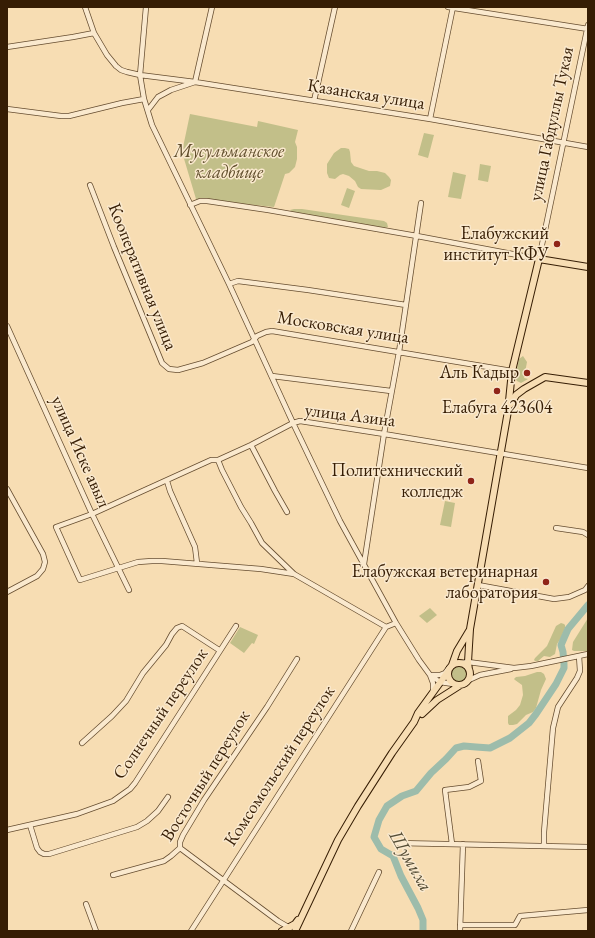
<!DOCTYPE html>
<meta charset="utf-8">
<style>
body{margin:0}
#map{position:relative;width:595px;height:938px;overflow:hidden;background:#f7ddb3;font-family:"EB Garamond",serif}
canvas{display:block}
.frame{position:absolute;inset:0;border:8px solid #361d04;pointer-events:none}
</style>
<div id="map">
<canvas width="595" height="938"></canvas>
<div class="frame"></div>
</div>
<script>
const ctx = document.querySelector('canvas').getContext('2d');
ctx.lineJoin = 'round';
function paint(path, color) { ctx.fillStyle = color; ctx.fill(path, 'evenodd'); }
const shape = rows => new Path2D(rows.map(r => 'M' + r).join(''));
function trace(path, color, width, dash) { ctx.strokeStyle = color; ctx.lineWidth = width; ctx.lineCap = dash ? 'butt' : 'round'; ctx.setLineDash(dash || []); ctx.stroke(path); }
function label(font, color, halo, rows, align = 'center') {
  ctx.font = font + ' "EB Garamond",serif'; ctx.lineWidth = 3; ctx.setLineDash([]); ctx.textBaseline = 'middle'; ctx.strokeStyle = halo; ctx.fillStyle = color; for (const [text, x, y, turn = 0] of rows) {
    ctx.save(); ctx.translate(x, y); ctx.rotate((+turn || 0) * Math.PI / 180); ctx.textAlign = isNaN(turn) ? turn : align; if (halo) ctx.strokeText(text, 0, 0); ctx.fillText(text, 0, 0); ctx.restore();
  }
}
const green = shape([
 [190,114,257,127,258,121,298,130,295,142,297,147,297,159,295,167,289,173,285,174,274,207,196,199,182,152],
 [424,133,434,135,428,158,418,155],
 [341,148,345,148,349,149,350,152,351,162,354,166,369,171,377,171,385,173,389,177,391,180,390,186,381,190,361,189,358,187,355,181,349,176,343,174,340,175,335,179,329,178,327,173,327,164,334,153],
 [480,164,491,166,488,182,478,180],
 [453,172,466,175,461,199,448,197],
 [347,188,355,191,349,208,341,205],
 [294,209,302,209,384,221,387,223,388,227,384,228,293,213,290,210],
 [523,356,527,362,524,378,528,379,521,383,517,381,515,378,519,359],
 [445,501,455,503,451,527,440,525],
 [430,608,437,615,427,623,419,616],
 [588,618,588,651,574,651,572,650,573,642],
 [561,623,564,624,565,625,565,628,561,638,557,644,555,654,550,657,544,656,538,661,535,661,534,660,535,658,547,646,556,626],
 [240,627,258,635,254,644,252,643,244,653,230,643],
 '450 674a9 9 0 1 1 18 0a9 9 0 1 1-18 0Z',
 [537,672,541,672,544,674,546,679,541,690,536,708,533,712,526,715,517,724,513,725,509,725,508,723,508,716,516,710,520,705,523,695,522,685,515,680,514,679,516,677,525,676]
]);
const river = shape([
 [423,931,423,920,418,908,401,876,393,856,381,849,374,837,379,820,387,806,402,796,416,791,431,773,446,759,456,748,464,746,476,747,490,748,510,738,529,723,536,714,556,684,564,668,564,664,563,652,561,645,568,629,588,605]
]);
const minor = shape([
 [85,7,94,33,107,55,116,66,121,70,127,72,140,75,195,82,430,119,588,147],
 [146,7,140,75,144,99,152,125,229,284,293,423,340,521,396,623,419,660,430,675,440,682,453,684],
 [448,7,588,29],
 [7,47,73,37,94,33],
 [314,101,335,7],
 [7,109,61,116,69,116,122,103,144,99],
 [148,110,158,97,171,90,195,82,212,7],
 [430,119,453,7],
 [90,185,114,247,155,346,162,363,169,369,178,370,203,363,252,342,257,336,266,332,272,331,512,371],
 [190,205,200,201,207,201,268,210,417,236,539,259,588,25],
 [229,284,238,281,308,290,406,305],
 [7,326,92,514,129,590],
 [272,376,391,391],
 [251,445,275,491,287,512],
 [218,460,222,470,241,507,251,523,262,543,294,574,386,627],
 [167,481,170,491,195,547,197,563],
 [7,489,43,554,45,562,43,569,37,576,7,592],
 [556,528,583,532,588,535],
 [364,564,384,434,399,352,421,203],
 [294,574,261,569,162,561,152,561,138,562,80,580,56,527,92,514,211,460,218,460,251,445,293,423,300,421,384,434,588,468],
 [478,585,554,599,569,597,585,590,588,586],
 [462,663,468,662,514,668,531,666,588,654],
 [430,675,433,683,433,692],
 [432,675,440,675,445,673,448,669],
 [469,680,480,675,511,669],
 [82,743,112,716,126,701,143,673,166,645,172,634,177,628,182,626,219,650],
 [30,825,37,848,40,852,44,854,49,854,137,827,147,821,158,811,168,797],
 [7,830,77,814,113,801,130,789,135,783,236,626],
 [397,843,588,847],
 [452,844,445,790,469,787,481,781,478,761],
 [544,846,544,832,553,728,558,707,577,678,580,671,579,656],
 [180,848,278,921,290,928],
 [113,875,164,861,171,856,180,848,180,842,183,835,204,800,267,707,297,659],
 [86,904,96,931],
 [460,925,515,925,520,916,588,910],
 [191,931,386,627,396,623],
 [351,931,379,872],
 [460,931,463,844]
]);
const major = shape([
 [511,404,516,395,524,389,545,377,588,383],
 '448 674a11 11 0 1 1 22 0a11 11 0 1 1-22 0Z',
 [452,665,457,651,469,631],
 [469,670,468,662,470,629,508,411,512,371,539,259,588,267],
 [422,714,437,700,459,686],
 [282,931,295,924,298,920],
 [295,931,338,840,358,806,392,753,414,722,418,713,447,673]
]);
const markers = [
 [557,244,4,"#8f2418"],
 [527,373,4,"#8f2418"],
 [497,391,4,"#8f2418"],
 [471,481,4,"#8f2418"],
 [546,582,4,"#8f2418"]
];
const streetNames = [
 ["Казанская улица",366,95,9],
 ["улица Габдуллы Тукая",552,124,-78],
 ["Кооперативная улица",142,277,68],
 ["Московская улица",343,328,9],
 ["улица Азина",350,416,7],
 ["улица Иске авыл",80,452,66],
 ["Солнечный переулок",161,714,-56],
 ["Комсомольский переулок",280,766,-57],
 ["Восточный переулок",206,776,-58]
];
const parkNames = [
 ["Мусульманское",229,152],
 ["кладбище",229,173]
];
const poiNames = [
 ["Елабужский",549,234],
 ["институт КФУ",549,255],
 ["Аль Кадыр",519,373],
 ["Елабуга 423604",497,408,"center"],
 ["Политехнический",463,471],
 ["колледж",463,492],
 ["Елабужская ветеринарная",538,572],
 ["лаборатория",538,593]
];
const waterNames = [
 ["Шумиха",410,861,60]
];
paint(green, '#c2bf89');
trace(river, '#9dbcab', 7);
trace(minor, '#664d30', 6);
trace(major, '#361d04', 8);
trace(minor, '#fae9ce', 4.5);
trace(major, '#f7ddb3', 6);
for (const [x, y, r, color] of markers) { const dot = new Path2D(); dot.arc(x, y, r, 0, 2 * Math.PI); ctx.fillStyle = color; ctx.fill(dot); trace(dot, '#fae9ce', 1.5); }
label('18px', '#361d04', '#fae9ce', streetNames);
label('italic 18px', '#604e2c', '#fae9ce', parkNames);
label('18px', '#361d04', '#fae9ce', poiNames, 'right');
label('italic 19px', '#554d36', '#fae9ce', waterNames);
</script>
